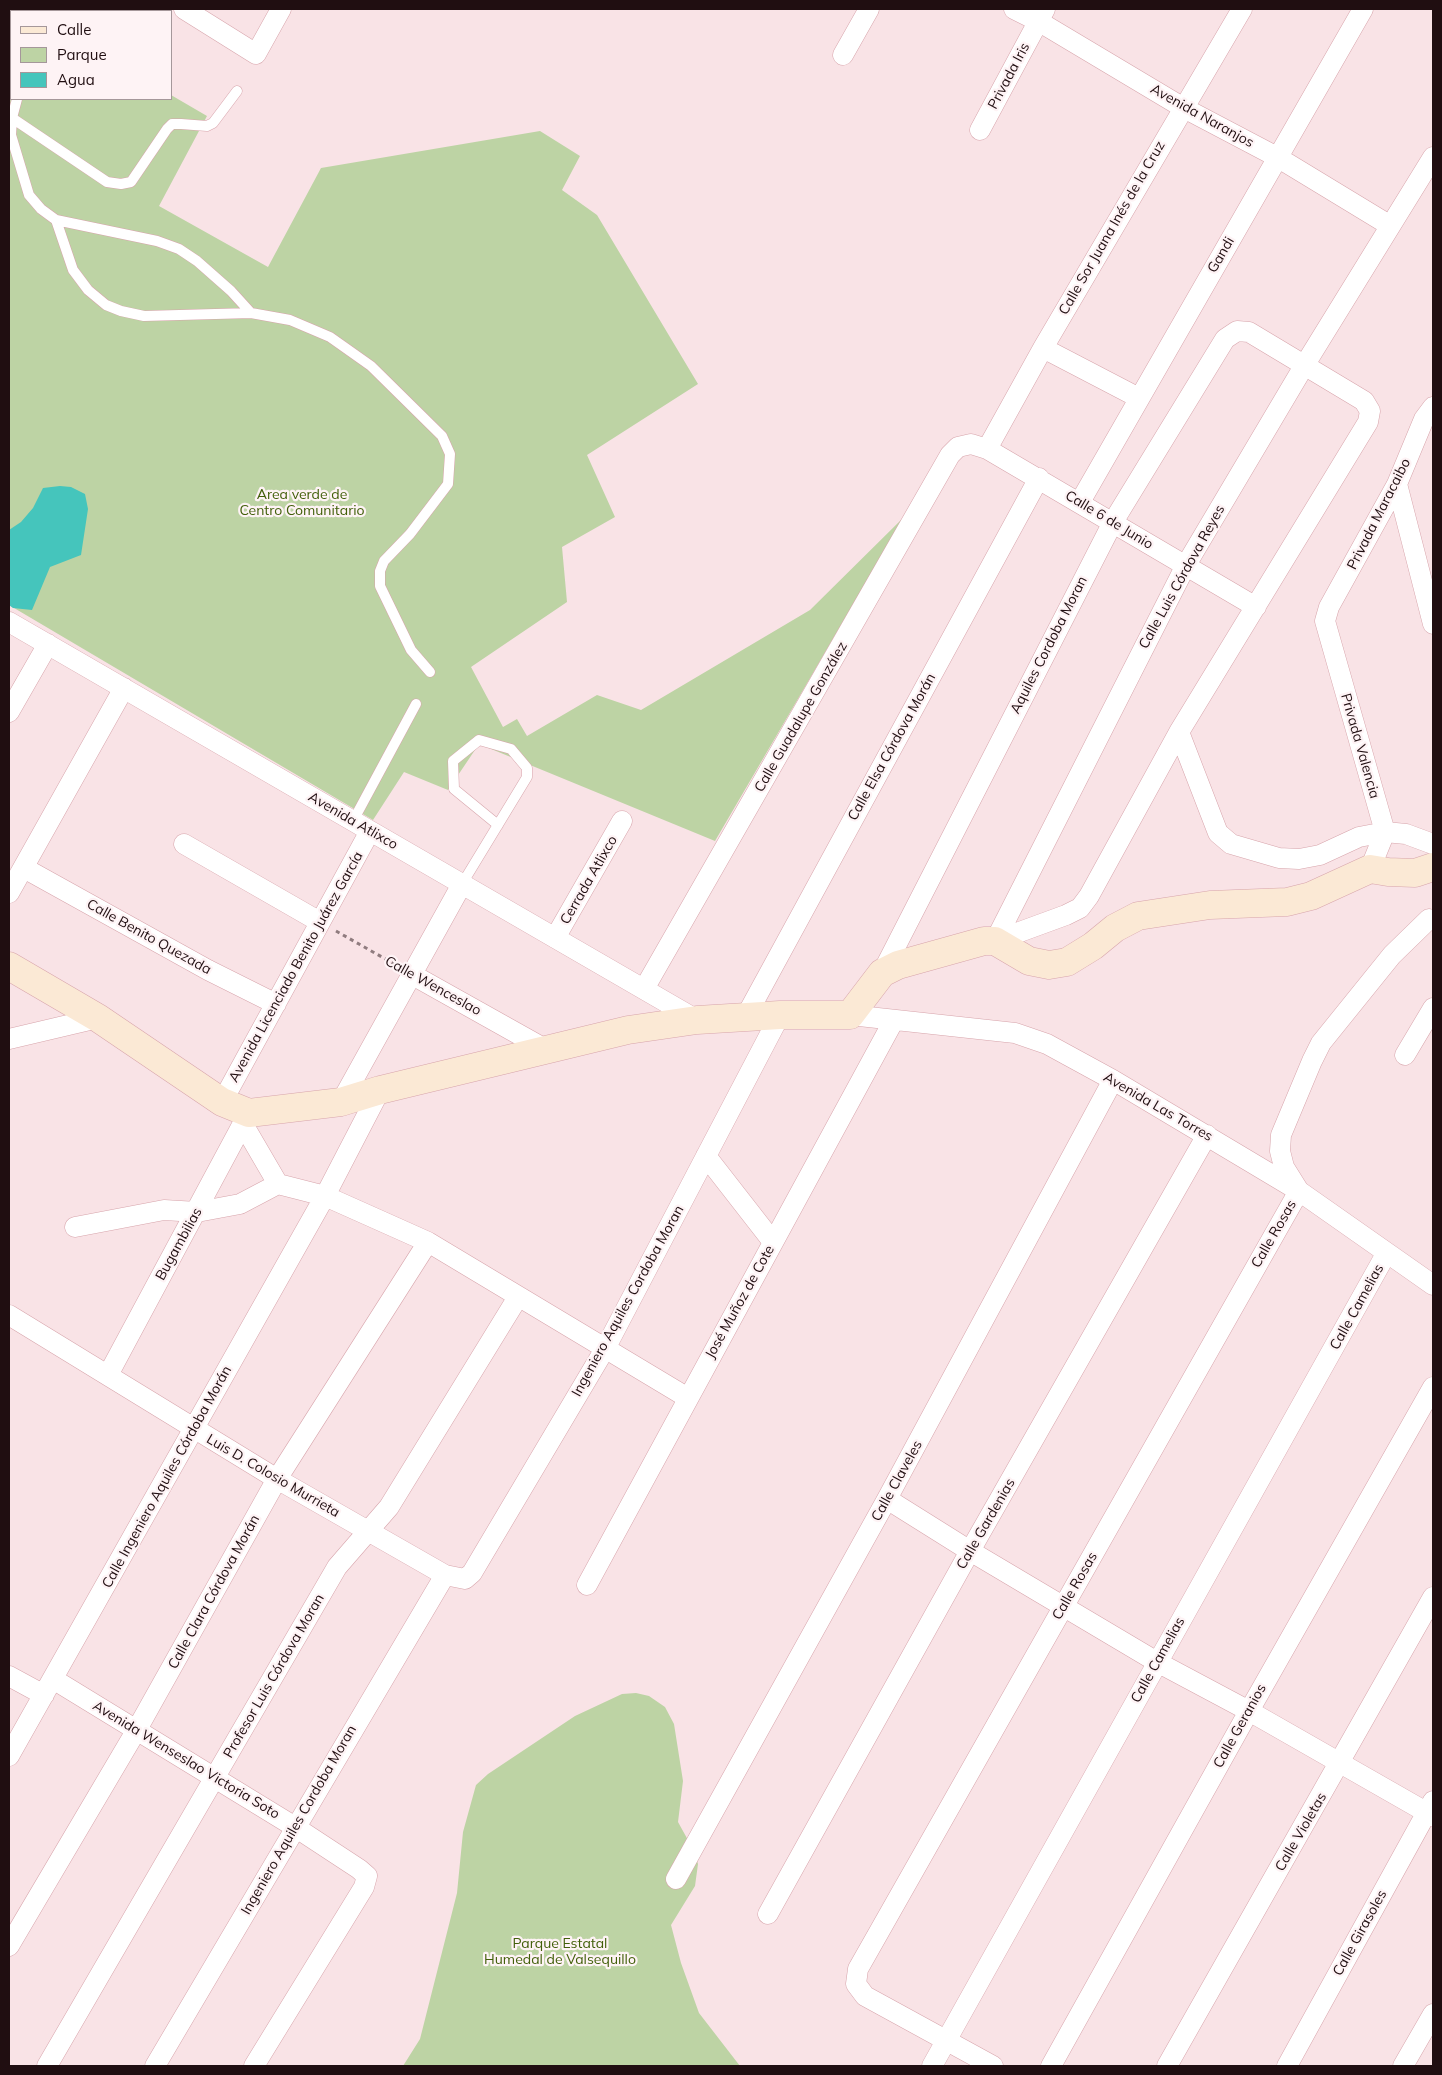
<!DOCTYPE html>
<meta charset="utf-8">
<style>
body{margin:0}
#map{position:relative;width:1442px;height:2075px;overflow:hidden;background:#f9e3e6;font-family:Mulish,sans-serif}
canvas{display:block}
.frame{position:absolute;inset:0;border:10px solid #200e11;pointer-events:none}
.legend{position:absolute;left:10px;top:10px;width:162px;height:90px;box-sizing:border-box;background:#fef3f5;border:1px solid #a5979a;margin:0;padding:6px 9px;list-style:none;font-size:15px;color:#200e11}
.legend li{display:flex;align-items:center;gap:10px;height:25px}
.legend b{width:25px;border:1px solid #a5979a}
</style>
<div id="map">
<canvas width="1442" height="2075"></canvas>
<div class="frame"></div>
<ul class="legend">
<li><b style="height:6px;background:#fbe9d5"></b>Calle</li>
<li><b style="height:14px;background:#bdd3a4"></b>Parque</li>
<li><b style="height:14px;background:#45c5bc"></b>Agua</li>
</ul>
</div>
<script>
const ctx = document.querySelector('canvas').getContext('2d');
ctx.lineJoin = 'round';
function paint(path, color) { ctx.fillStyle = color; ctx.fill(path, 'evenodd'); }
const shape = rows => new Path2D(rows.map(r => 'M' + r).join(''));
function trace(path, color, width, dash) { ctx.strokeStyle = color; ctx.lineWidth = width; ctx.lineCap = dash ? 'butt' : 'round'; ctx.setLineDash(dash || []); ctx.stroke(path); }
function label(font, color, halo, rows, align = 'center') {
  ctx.font = font + ' Mulish,sans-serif'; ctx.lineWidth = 4.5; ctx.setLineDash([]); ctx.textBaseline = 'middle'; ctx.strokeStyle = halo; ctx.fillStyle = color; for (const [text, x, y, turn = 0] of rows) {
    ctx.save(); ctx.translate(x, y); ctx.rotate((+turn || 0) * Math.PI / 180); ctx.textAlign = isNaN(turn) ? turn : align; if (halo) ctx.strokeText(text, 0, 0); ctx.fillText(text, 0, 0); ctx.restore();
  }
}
const green = shape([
 [9,9,21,9,26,11,11,11,11,99,171,99,171,95,207,116,159,206,268,267,321,168,540,131,580,156,562,190,597,215,698,384,587,455,615,517,562,547,567,602,471,667,503,727,517,719,527,736,597,695,641,710,810,610,904,517,715,841,479,744,448,790,404,772,373,820,9,605],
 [636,1693,649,1696,665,1707,674,1724,683,1781,678,1822,694,1851,698,1864,695,1886,671,1925,681,1963,699,2013,740,2066,403,2066,420,2039,457,1893,463,1832,476,1785,488,1774,575,1716,622,1694]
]);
const water = shape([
 [60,486,71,487,85,494,88,509,81,555,50,567,32,610,13,608,9,605,9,530,21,522,33,508,43,488]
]);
const path = shape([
 [336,931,396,965]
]);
const lane = shape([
 [68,11,69,9],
 [9,27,11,28],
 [9,57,11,59],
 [17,99,12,118,11,135,29,195,41,209,56,220,157,241,179,249,197,261,231,291,251,313,290,320,330,337,371,366,442,436,450,454,448,484,410,534,384,561,380,571,380,586,411,650,430,672],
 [12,118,107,182,121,184,131,182,167,129,172,124,181,124,207,126,213,123,237,91],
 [56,220,73,270,88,290,106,305,121,311,144,316,251,313],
 [353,821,416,704],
 [462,884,527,777,527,768,511,749,479,740,453,761,454,789,498,825]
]);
const street = shape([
 [184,9,256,54,281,9],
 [1014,9,1038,21,1182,107,1277,157,1389,225],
 [843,55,869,9],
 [980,130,1045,9],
 [1043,348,1139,398],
 [987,449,1043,348,1242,9],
 [1397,484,1433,624],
 [1080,502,1363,9],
 [9,622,697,1020],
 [9,712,48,644],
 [1179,732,1218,833,1231,844,1279,858,1299,859,1320,855,1359,837,1385,832,1406,834,1433,844],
 [184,844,320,922],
 [24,868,208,970,276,1004],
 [1370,869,1385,832,1325,621,1329,607,1397,484,1424,419,1433,407],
 [9,893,124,688],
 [555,938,622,821],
 [995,941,1186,565,1304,366,1433,157],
 [882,973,1113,522,1225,339,1237,331,1249,332,1364,401,1370,411,1368,422,1179,732,1089,896,1080,908,1066,915,995,941],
 [411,974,545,1049],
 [644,989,950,455,958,447,971,444,987,449,1256,607],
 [850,1015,1015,1033,1047,1044,1113,1080,1299,1191,1433,1285],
 [746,1016,1039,478],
 [9,1039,98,1018],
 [1405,1055,1433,1008],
 [222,1102,370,831],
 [341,1102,462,884],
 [243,1124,278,1184,325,1196,428,1242,688,1398],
 [706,1156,773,1242],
 [75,1227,164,1210,197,1212,240,1204,278,1184],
 [9,1315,277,1479,445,1575,465,1579,472,1573,606,1347,780,1015],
 [108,1375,248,1114],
 [887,1499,970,1551,1157,1662,1249,1711,1433,1816],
 [587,1585,894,1020],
 [9,1676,44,1695],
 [53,1679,295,1827,359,1869,367,1876,364,1887,254,2066],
 [9,1756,325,1196,380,1090],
 [676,1879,887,1499,1113,1080],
 [768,1914,970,1551,1207,1135],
 [9,1946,136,1731,277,1479,428,1242],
 [47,2066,337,1567,389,1507,518,1297],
 [155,2066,445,1575],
 [932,2066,1386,1254],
 [993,2066,865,1996,856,1984,858,1969,1299,1191,1284,1167,1280,1151,1281,1135,1312,1061,1321,1043,1392,955,1429,919],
 [1051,2066,1249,1711,1433,1387],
 [1167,2066,1433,1597],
 [1287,2066,1433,1801],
 [1403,2066,1433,2014]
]);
const secondary = shape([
 [9,966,98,1018,222,1102,249,1113,341,1102,380,1090,628,1030,697,1020,780,1015,850,1015,882,973,898,965,984,941,995,941,1029,961,1049,965,1067,962,1093,946,1115,928,1138,916,1210,905,1287,902,1311,896,1370,869,1388,872,1415,873,1433,867]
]);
const streetNames = [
 ["Privada Iris",1009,76,-62],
 ["Avenida Naranjos",1202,116,29],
 ["Calle Sor Juana Inés de la Cruz",1112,228,-60],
 ["Gandi",1221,255,-60],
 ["Privada Maracaibo",1379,514,-63],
 ["Calle 6 de Junio",1109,520,31],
 ["Calle Luis Córdova Reyes",1182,577,-61],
 ["Aquiles Cordoba Moran",1049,645,-63],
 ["Calle Guadalupe González",801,717,-60],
 ["Privada Valencia",1360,746,74],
 ["Calle Elsa Córdova Morán",892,747,-61],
 ["Avenida Atlixco",353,821,30],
 ["Cerrada Atlixco",589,880,-60],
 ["Calle Benito Quezada",149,937,29],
 ["Avenida Licenciado Benito Juárez García",296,967,-61],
 ["Calle Wenceslao",433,986,29],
 ["Avenida Las Torres",1158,1107,30],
 ["Calle Rosas",1274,1234,-60],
 ["Bugambilias",179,1244,-61],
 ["Ingeniero Aquiles Cordoba Moran",628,1301,-61],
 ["José Muñoz de Cote",740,1302,-61],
 ["Calle Camelias",1357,1307,-61],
 ["Luis D. Colosio Murrieta",273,1476,30],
 ["Calle Ingeniero Aquiles Córdoba Morán",167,1477,-61],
 ["Calle Claveles",897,1481,-61],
 ["Calle Gardenias",986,1524,-60],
 ["Calle Rosas",1075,1586,-60],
 ["Calle Clara Córdova Morán",214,1592,-61],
 ["Calle Camelias",1158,1660,-61],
 ["Profesor Luis Córdova Moran",274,1676,-60],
 ["Calle Geranios",1240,1726,-61],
 ["Avenida Wenseslao Victoria Soto",186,1760,31],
 ["Ingeniero Aquiles Cordoba Moran",299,1820,-60],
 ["Calle Violetas",1301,1832,-60],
 ["Calle Girasoles",1360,1933,-61]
];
const parkNames = [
 ["Area verde de",302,495],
 ["Centro Comunitario",302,511],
 ["Parque Estatal",560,1944],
 ["Humedal de Valsequillo",560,1960]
];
paint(green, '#bdd3a4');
paint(water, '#45c5bc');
trace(lane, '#d7a4ab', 11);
trace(street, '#d7a4ab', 21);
trace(secondary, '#d7a4ab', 29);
trace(path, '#907c7f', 3, [4, 4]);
trace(lane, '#fff', 10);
trace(street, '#fff', 20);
trace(secondary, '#fbe9d5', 28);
label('14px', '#200e11', '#fef3f5', streetNames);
label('14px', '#415f09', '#fef3f5', parkNames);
</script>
